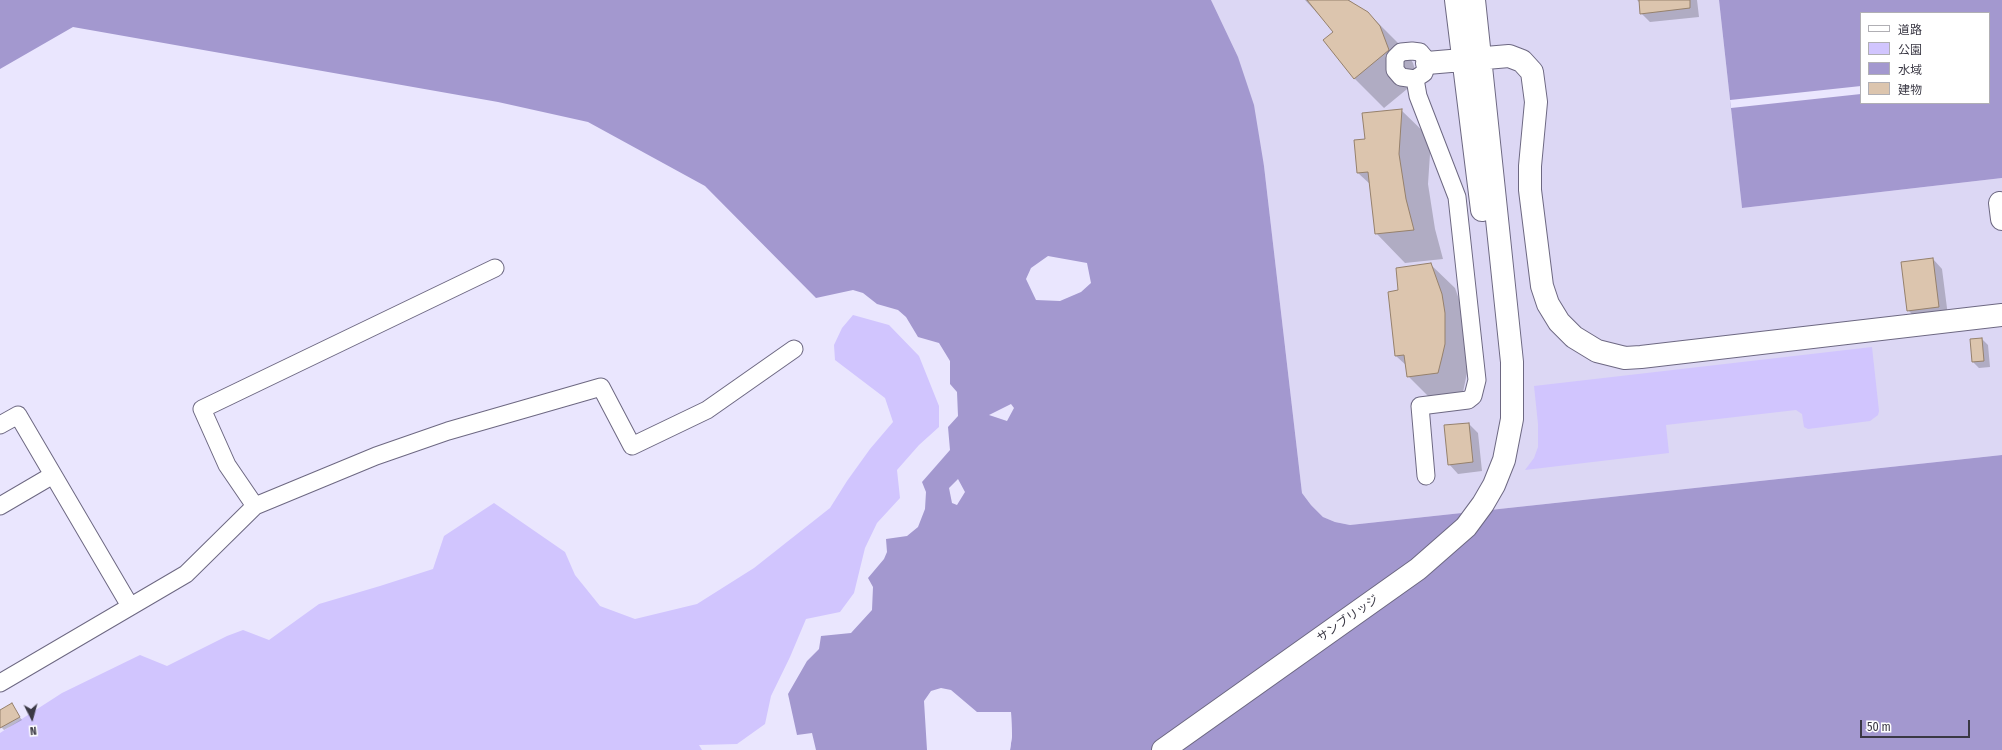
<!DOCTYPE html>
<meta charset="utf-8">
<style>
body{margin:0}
#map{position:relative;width:2002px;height:750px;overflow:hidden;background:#eae6fe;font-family:"Fira Sans Condensed","Noto Sans JP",sans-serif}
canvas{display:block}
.legend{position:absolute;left:1860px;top:12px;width:130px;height:92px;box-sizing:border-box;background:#fff;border:1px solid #b0afb4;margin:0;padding:5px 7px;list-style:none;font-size:12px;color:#3a3844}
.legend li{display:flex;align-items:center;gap:8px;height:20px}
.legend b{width:20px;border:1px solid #b0afb4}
.north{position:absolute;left:12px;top:698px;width:40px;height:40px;-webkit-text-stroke:3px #fff;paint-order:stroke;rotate:174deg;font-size:11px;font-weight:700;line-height:16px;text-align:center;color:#3a3844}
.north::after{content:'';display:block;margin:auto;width:14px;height:18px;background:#3a3844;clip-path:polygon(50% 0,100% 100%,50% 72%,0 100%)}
.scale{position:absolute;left:1860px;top:720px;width:110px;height:18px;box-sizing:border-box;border:2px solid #3a3844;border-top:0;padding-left:5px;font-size:12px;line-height:14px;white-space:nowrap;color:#3a3844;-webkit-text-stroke:3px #fff;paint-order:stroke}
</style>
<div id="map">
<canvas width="2002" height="750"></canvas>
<ul class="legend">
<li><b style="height:5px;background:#fff"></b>道路</li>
<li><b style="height:11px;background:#d1c5fe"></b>公園</li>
<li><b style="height:11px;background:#a398cf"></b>水域</li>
<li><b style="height:11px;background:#dcc5ae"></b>建物</li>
</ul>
<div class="north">N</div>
<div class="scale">50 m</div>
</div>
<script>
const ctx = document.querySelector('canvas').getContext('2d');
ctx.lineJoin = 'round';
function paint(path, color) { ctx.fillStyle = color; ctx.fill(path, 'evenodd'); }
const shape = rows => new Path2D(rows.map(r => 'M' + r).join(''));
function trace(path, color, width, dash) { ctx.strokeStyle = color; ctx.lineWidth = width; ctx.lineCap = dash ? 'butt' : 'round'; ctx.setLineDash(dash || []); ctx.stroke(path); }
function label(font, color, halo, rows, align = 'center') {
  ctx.font = font + ' "Fira Sans Condensed","Noto Sans JP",sans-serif'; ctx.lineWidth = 3; ctx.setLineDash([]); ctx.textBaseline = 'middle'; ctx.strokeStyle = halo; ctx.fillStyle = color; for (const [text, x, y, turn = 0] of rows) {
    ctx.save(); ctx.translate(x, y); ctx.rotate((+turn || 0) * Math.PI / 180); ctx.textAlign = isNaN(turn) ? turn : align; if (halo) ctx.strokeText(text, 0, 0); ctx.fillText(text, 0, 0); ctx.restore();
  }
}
const built = shape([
 [1211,0,1719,0,1742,208,2002,178,2002,455,1350,525,1335,522,1323,517,1311,505,1302,493,1264,166]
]);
const green = shape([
 [853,315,889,325,919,356,939,406,939,427,919,445,897,470,900,498,877,523,865,548,854,593,840,612,806,619,790,657,771,696,765,724,737,744,699,745,702,750,0,750,0,733,62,693,140,655,167,666,227,636,243,630,269,640,319,604,380,586,433,569,444,536,494,503,565,552,575,575,600,606,635,619,697,604,754,568,830,508,847,481,870,449,893,422,885,398,835,360,834,345,842,328],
 [1872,347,1879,411,1878,415,1870,421,1808,429,1804,427,1802,414,1796,410,1666,425,1669,453,1525,470,1534,458,1538,447,1538,424,1534,386]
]);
const water = shape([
 [0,0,1211,0,1238,57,1254,105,1264,166,1302,493,1311,505,1323,517,1335,522,1350,525,2002,455,2002,750,1010,750,1012,736,1011,712,977,712,951,690,941,688,931,691,924,701,927,750,816,750,812,733,797,735,788,694,807,661,819,649,821,636,851,633,872,610,873,587,868,578,884,559,887,552,886,539,907,536,918,527,925,509,926,492,922,482,950,450,948,427,958,416,957,392,950,384,950,361,939,343,918,337,906,317,898,310,877,304,863,293,853,290,816,298,705,186,588,122,498,102,73,27,0,69],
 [1048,256,1087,263,1091,283,1081,292,1060,301,1036,300,1026,279,1031,268],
 [1011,404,1014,408,1007,421,989,415],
 [958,479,965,492,957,505,952,503,949,488],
 [1719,0,2002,0,2002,178,1742,208],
 [1861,13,1989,13,1989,103,1861,103]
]);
const pier = shape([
 [1861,86,1861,94,1731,108,1730,100],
 [1011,712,1012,736,1010,750,1008,750,1009,714,997,715,997,713]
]);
const shadow = shape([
 [1305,0,1349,0,1374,19,1404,49,1413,63,1418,80,1384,108,1355,79,1324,41,1335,32],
 [1637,0,1697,0,1699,17,1650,22,1641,13,1640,3],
 [1401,110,1431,139,1428,184,1435,229,1443,259,1405,263,1376,233,1371,185,1358,173,1366,140],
 [1933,259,1942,269,1948,316,1917,319,1908,310],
 [1430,264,1455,288,1466,319,1468,368,1462,397,1432,400,1408,376,1407,366,1396,356,1399,291],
 [1982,339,1988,345,1990,367,1979,368,1973,362],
 [1469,424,1478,433,1482,471,1458,474,1449,464],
 [11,704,22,720,4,730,0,726,0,711]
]);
const building = shape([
 [1307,0,1348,0,1368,12,1380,26,1389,50,1354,79,1323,40,1333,32,1307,0],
 [1639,0,1690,0,1690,8,1640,14,1639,0],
 [1402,109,1399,154,1406,199,1414,230,1375,234,1368,172,1357,173,1354,140,1365,139,1362,113,1402,109],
 [1933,258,1939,307,1907,311,1901,262,1933,258],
 [1431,263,1442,294,1445,313,1445,344,1442,357,1438,373,1407,377,1404,355,1395,356,1388,292,1398,290,1396,268,1431,263],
 [1982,338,1984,361,1972,362,1970,339,1982,338],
 [1469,423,1473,462,1448,465,1444,425,1469,423],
 [12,703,20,717,0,728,0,710,12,703]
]);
const street = shape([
 [1415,79,1401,77,1395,70,1395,58,1401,52,1412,51,1420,52,1425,58,1427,63,1424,73,1415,79,1418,96,1457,197,1477,380,1473,396,1468,400,1420,406,1426,476],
 [0,425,18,415,130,606],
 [0,506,53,475],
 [255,506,227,465,202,409,495,268],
 [0,683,186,574,255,506,376,456,448,431,601,387,632,446,707,410,794,349]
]);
const secondary = shape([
 [1456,0,1482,210],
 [1427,63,1509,56,1522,61,1532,72,1536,102,1530,166,1530,190,1542,286,1548,304,1559,322,1574,337,1597,351,1625,358,1641,357,2002,315],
 [2000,203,2002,219],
 [1163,750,1418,569,1466,527,1483,504,1494,485,1504,460,1512,419,1512,362,1474,0]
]);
const streetNames = [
 ["サンブリッジ",1348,619,-35]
];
paint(built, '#dcd7f4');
paint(green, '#d1c5fe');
paint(water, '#a398cf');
paint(pier, '#eae6fe');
paint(shadow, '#0003');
paint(building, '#dcc5ae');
trace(building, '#96816c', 1);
trace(street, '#6d6882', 19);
trace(secondary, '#6d6882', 24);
trace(street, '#fff', 17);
trace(secondary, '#fff', 22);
label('12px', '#3a3844', '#fff', streetNames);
</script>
